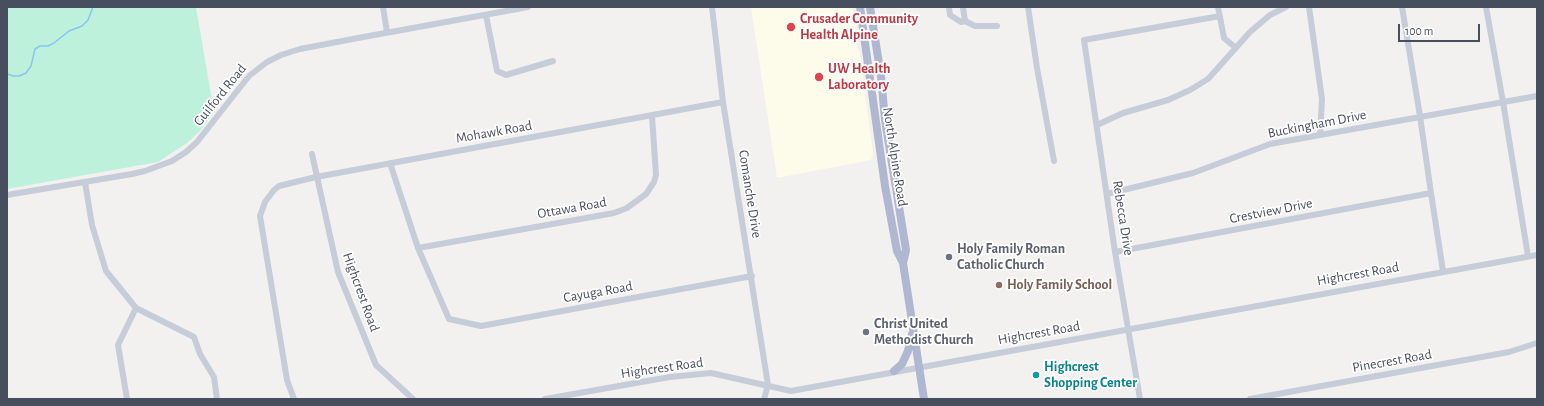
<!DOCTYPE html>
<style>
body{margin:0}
#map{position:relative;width:1544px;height:406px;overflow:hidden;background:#f3f1f0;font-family:"Alegreya Sans",sans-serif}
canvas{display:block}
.frame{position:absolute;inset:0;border:8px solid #474e5e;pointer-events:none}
.scale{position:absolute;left:1398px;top:24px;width:82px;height:18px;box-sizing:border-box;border:2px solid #474e5e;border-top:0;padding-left:5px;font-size:12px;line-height:14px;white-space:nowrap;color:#474e5e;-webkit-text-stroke:3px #fff;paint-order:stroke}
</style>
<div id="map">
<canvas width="1544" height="406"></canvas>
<div class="frame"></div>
<div class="scale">100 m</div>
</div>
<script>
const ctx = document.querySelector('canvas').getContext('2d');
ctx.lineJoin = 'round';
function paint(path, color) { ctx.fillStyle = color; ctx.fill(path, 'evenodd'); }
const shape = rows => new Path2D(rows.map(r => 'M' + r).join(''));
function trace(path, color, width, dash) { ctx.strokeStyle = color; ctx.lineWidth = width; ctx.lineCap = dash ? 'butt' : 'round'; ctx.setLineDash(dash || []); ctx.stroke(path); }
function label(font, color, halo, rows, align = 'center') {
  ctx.font = font + ' "Alegreya Sans",sans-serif'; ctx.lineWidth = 3.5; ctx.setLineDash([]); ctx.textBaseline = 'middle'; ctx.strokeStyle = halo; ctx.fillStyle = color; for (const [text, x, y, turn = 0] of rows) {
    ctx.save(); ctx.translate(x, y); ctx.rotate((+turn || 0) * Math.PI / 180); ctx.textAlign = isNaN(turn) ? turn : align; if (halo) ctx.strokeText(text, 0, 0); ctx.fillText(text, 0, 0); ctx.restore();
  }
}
const commercial = shape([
 [751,7,853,7,857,34,856,37,858,49,860,52,873,154,871,160,777,178]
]);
const green = shape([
 [7,7,196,7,214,112,200,131,187,143,158,162,7,189]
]);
const stream = shape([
 [7,74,13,76,19,76,26,73,31,66,35,49,40,46,48,46,54,43,69,31,82,26,88,20,93,7]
]);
const minor = shape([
 [383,7,387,32],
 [712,7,723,102,768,385,764,399],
 [949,7,950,15,961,22,965,21,963,7],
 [1028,7,1037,68,1054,161],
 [1218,7,1224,38,1236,48],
 [1309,7,1322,99,1320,135],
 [1402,7,1420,116,1431,193,1443,271],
 [1486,7,1503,102,1528,256],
 [486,15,497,71,506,75,553,61],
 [965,21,975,26,997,26],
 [1097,125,1123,113,1168,100,1190,90,1208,79,1250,32,1270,15,1286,7],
 [312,154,338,272,376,365,413,399],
 [390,163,418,248,449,319,481,326,752,276],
 [85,182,92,225,106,271,136,308,194,337,200,354,214,377,217,399],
 [1107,194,1193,173,1270,144,1537,96],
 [7,195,132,174,145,171,172,161,186,152,197,142,249,76,267,62,281,55,300,49,358,38,528,7],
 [418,248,614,213,627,208,646,194,654,182,656,175,652,116],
 [1115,252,1431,193],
 [127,399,118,345,136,308],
 [294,399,287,380,260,216,265,202,274,190,279,186,316,177,723,102],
 [545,399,670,377,711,373,791,391,1537,255],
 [1140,399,1115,252,1084,40,1220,16],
 [1250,399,1509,352,1537,343]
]);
const major = shape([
 [860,7,885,186,897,251,903,263,924,399],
 [870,7,881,76,885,120,906,250,903,263],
 [894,371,902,364,908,351,912,334]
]);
const markers = [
 [791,27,5,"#e0444e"],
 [819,77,5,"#e0444e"],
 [949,257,4,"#6b7280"],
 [999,285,4,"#8d6e63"],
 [866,332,4,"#6b7280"],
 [1036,375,4,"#0f9aa8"]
];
const healthNames = [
 ["Crusader Community",800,19],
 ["Health Alpine",800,35],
 ["UW Health",828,69],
 ["Laboratory",828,85]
];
const streetNames = [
 ["Guilford Road",220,95,-51],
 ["Buckingham Drive",1317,124,-11],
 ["Mohawk Road",494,132,-10],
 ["North Alpine Road",895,157,81],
 ["Comanche Drive",750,194,81],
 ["Ottawa Road",572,208,-10],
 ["Crestview Drive",1271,211,-11],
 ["Rebecca Drive",1123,218,81],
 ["Highcrest Road",1358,274,-10],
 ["Highcrest Road",361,292,70],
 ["Cayuga Road",598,292,-10],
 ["Highcrest Road",1039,333,-10],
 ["Pinecrest Road",1392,361,-10],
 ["Highcrest Road",662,368,-8]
];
const worshipNames = [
 ["Holy Family Roman",957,249],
 ["Catholic Church",957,265],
 ["Christ United",874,324],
 ["Methodist Church",874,340]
];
const educationNames = [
 ["Holy Family School",1007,285]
];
const cultureNames = [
 ["Highcrest",1044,367],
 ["Shopping Center",1044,383]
];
paint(commercial, '#fdfbea');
paint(green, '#bdf1dc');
trace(stream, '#89c5f0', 1.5);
trace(minor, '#c6ccd8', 6);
trace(major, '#afb8d0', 8);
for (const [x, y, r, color] of markers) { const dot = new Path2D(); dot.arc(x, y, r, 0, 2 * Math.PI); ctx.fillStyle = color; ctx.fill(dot); trace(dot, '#fff', 1.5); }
label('bold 14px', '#be3a42', '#fff', healthNames, 'left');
label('14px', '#474e5e', '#fff', streetNames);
label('bold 14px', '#5b616d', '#fff', worshipNames, 'left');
label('bold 14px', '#785e54', '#fff', educationNames, 'left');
label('bold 14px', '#0d838f', '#fff', cultureNames, 'left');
</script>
